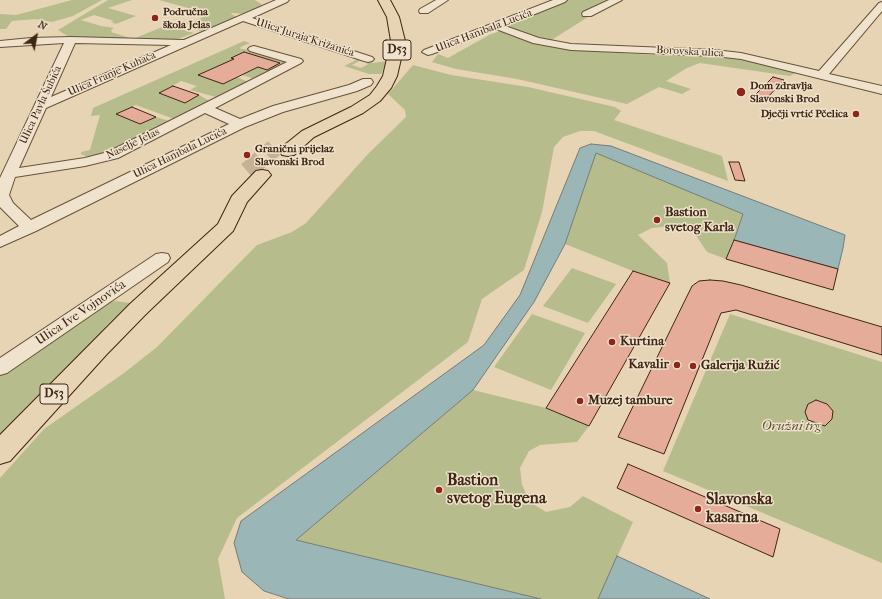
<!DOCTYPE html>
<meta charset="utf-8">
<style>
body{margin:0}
#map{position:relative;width:882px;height:599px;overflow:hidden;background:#e7d4b4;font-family:"IM FELL French Canon",serif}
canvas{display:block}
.north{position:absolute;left:16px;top:16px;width:40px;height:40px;-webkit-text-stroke:3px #efe3ce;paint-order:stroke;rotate:32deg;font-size:11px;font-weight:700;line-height:16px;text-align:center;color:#3f2513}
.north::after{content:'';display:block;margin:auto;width:14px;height:18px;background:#3f2513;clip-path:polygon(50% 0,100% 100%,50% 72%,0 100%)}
</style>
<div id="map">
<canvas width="882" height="599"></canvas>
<div class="north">N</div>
</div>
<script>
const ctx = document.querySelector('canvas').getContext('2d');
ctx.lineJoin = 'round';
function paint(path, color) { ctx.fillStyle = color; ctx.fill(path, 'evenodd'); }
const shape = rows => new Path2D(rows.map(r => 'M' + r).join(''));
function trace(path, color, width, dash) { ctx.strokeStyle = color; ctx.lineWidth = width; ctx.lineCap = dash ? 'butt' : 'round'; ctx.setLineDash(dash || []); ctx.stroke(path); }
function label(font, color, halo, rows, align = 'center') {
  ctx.font = font + ' "IM FELL French Canon",serif'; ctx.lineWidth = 3; ctx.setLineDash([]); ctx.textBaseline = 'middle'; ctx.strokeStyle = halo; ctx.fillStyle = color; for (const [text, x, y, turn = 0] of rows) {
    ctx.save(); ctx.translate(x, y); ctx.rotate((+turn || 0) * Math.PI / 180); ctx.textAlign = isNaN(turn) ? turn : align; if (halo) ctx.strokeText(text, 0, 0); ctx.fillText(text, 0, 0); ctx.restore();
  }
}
const green = shape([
 [72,0,102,0,73,16,52,22,35,19,12,21,6,29,0,29,0,14,16,15],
 [108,0,132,0,108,8,136,16,116,24,111,22,114,21,94,15,81,20,101,26,114,28,111,30,112,31,111,32,133,39,167,25,194,33,175,40,69,37,58,30],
 [159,0,255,0,265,7,247,14,232,13,231,14,237,17,203,32,194,29,195,26,174,19,190,23,210,14],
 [566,0,614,0,580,15,588,17,550,41,517,30,509,27,508,25],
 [500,31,528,40,571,50,671,56,708,55,738,58,796,73,790,76,700,63,687,68,666,81,691,89,682,94,659,87,627,104,517,79,456,69,432,62,438,54,448,58,489,35],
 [244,41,250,43,241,47,240,48,241,49,251,50,288,62,255,79,216,67,199,75,237,77,246,81,246,82,216,97,190,90,197,86,181,81,160,93,185,103,199,95,208,100,207,103,174,119,136,105,116,114,140,124,156,117,169,121,103,155,90,158,81,154,81,152,90,150,100,115,91,116,93,108],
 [360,58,361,60,352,65,361,68,368,64,366,63,369,61,373,63,387,61,381,74,369,74,344,66],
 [413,65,451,75,528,87,615,107,621,111,614,120,722,156,728,181,594,131,580,131,563,137,554,147,542,212,524,270,482,299,468,342,237,518,218,559,225,599,0,599,0,478,44,429,124,373,157,347,257,245,292,232,306,223,368,154,406,117,405,110,388,94],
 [596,153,743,214,726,259,707,252,691,228,673,226,652,228,638,235,667,263,670,283,633,271,565,244],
 [572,268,616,284,588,323,543,306],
 [116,301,130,303,107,325,89,347,0,440,0,374,107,303],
 [532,314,585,333,551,390,494,367],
 [730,314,882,362,882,563,663,471],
 [473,390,546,408,589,426,577,442,540,445,529,451,520,468,522,485,530,502,546,512,570,507,583,496,633,522,598,599,541,599,295,540]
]);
const water = shape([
 [591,144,611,146,845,235,843,248,838,269,734,240,743,214,596,153,565,244,534,302,473,390,296,540,541,599,289,599,264,591,242,572,234,543,241,521,484,345,520,295,580,148,591,144],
 [617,556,710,599,598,599,617,556]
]);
const building = shape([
 [244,52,280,63,267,70,258,67,223,84,198,75,234,59,231,58,244,52],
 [773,77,784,80,764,101,752,98,773,77],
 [173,86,199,95,185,103,159,93,173,86],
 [132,107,156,117,140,124,116,114,132,107],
 [729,162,739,162,745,181,735,180,729,162],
 [734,240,838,269,833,290,726,259,734,240],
 [633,271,670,283,589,426,546,408,633,271],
 [710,280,723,281,741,285,882,327,882,355,736,310,721,313,664,454,618,437,692,286,699,281,710,280],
 [816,400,827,404,833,411,832,419,825,426,808,420,805,412,808,404,816,400],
 [628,464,780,529,773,557,617,488,628,464]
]);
const majorTunnel = shape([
 [247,171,274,148]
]);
const minor = shape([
 [276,0,289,0,287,2,252,18,372,57,374,59,372,61,368,62,364,61,243,21,46,108,19,168,85,158,108,152,287,62,250,51,248,49,250,47,254,46,301,59,303,61,301,63,215,108,240,119,273,106,349,85,363,79,371,79,373,82,371,85,357,91,283,112,245,127,36,231,0,247,0,236,19,226,0,207,0,178,64,43,0,47,0,41,31,38,71,37,184,40,276,0],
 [75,43,171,45,51,97,75,43],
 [205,113,229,124,31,220,13,203,9,195,15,177,85,166,118,158,205,113],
 [436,0,448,0,428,13,420,13,419,11,420,9,436,0],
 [553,0,567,0,565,2,505,26,539,38,571,44,715,50,741,53,819,71,879,3,882,2,882,11,829,74,882,86,882,94,741,59,715,56,571,50,533,43,496,29,432,54,428,55,422,52,424,50,553,0],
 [609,0,622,0,591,16,583,16,582,14,583,12,609,0],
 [162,253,168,254,170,258,168,262,7,373,0,375,0,358,156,254,162,253]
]);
const major = shape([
 [378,0,390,0,399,17,405,41,397,76,391,88,380,101,363,113,314,137,294,155,288,156,282,155,280,151,282,147,302,131,351,107,370,95,377,86,383,76,391,41,387,17,378,0],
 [262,170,268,171,271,175,247,202,233,231,146,314,106,355,10,461,0,464,0,435,130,304,218,224,232,196,256,171,262,170]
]);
const markers = [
 [155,18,4,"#8f2418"],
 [741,92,5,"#8f2418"],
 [856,114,4,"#8f2418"],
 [247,155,4,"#8f2418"],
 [657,220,4,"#8f2418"],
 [612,342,4,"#8f2418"],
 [677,365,4,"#8f2418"],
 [693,366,4,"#8f2418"],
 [580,401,4,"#8f2418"],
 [439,490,4,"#8f2418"],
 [698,509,4,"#8f2418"]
];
const farPoinames = [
 ["Područna",163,12],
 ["škola Jelas",163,25],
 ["Dom zdravlja",750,86],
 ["Slavonski Brod",750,99],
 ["Dječji vrtić Pčelica",848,114,"right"],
 ["Granični prijelaz",255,149],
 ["Slavonski Brod",255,162]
];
const farStreetnames = [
 ["Ulica Hanibala Lucića",484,31,-21],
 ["Ulica Juraja Križanića",305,38,18],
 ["Borovska ulica",690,52,3],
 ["Ulica Franje Kuhača",112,74,-24],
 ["Ulica Pavla Šubića",41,105,-65],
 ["Naselje Jelas",133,144,-26],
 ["Ulica Hanibala Lucića",180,153,-26]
];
const shields = [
 [397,50,28],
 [54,394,28]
];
const shieldNames = [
 ["D53",397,50],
 ["D53",54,394]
];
const poiNames = [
 ["Bastion",665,213],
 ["svetog Karla",665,228],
 ["Kurtina",620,342],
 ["Kavalir",669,365,"right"],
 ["Galerija Ružić",701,366],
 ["Muzej tambure",588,401]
];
const streetNames = [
 ["Ulica Ive Vojnovića",81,313,-34]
];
const parkNames = [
 ["Oružni trg",791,427]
];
const nearPoinames = [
 ["Bastion",447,481],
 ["svetog Eugena",447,499],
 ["Slavonska",706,500],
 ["kasarna",706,518]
];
paint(green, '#b7bc8c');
paint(water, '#9ab6b7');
trace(water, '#767c75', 1);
paint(building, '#e5ac9a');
trace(building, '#3f2513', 1);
trace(majorTunnel, '#c5b194', 18, [18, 8]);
trace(minor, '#69513b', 2);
trace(major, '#3f2513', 2);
paint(minor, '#efe3ce');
paint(major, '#e7d4b4');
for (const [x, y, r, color] of markers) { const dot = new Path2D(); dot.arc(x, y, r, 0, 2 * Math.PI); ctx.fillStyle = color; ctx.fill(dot); trace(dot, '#efe3ce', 1.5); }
label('bold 11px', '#3f2513', '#efe3ce', farPoinames, 'left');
label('11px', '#3f2513', '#efe3ce', farStreetnames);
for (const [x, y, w] of shields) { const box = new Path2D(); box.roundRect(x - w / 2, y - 10, w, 20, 3); ctx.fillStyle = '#efe3ce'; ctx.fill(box); trace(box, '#3f2513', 1); }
label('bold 12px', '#3f2513', null, shieldNames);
label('bold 13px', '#3f2513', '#efe3ce', poiNames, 'left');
label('13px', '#3f2513', '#efe3ce', streetNames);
label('italic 13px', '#5d4b31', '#efe3ce', parkNames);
label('bold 16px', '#3f2513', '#efe3ce', nearPoinames, 'left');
</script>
